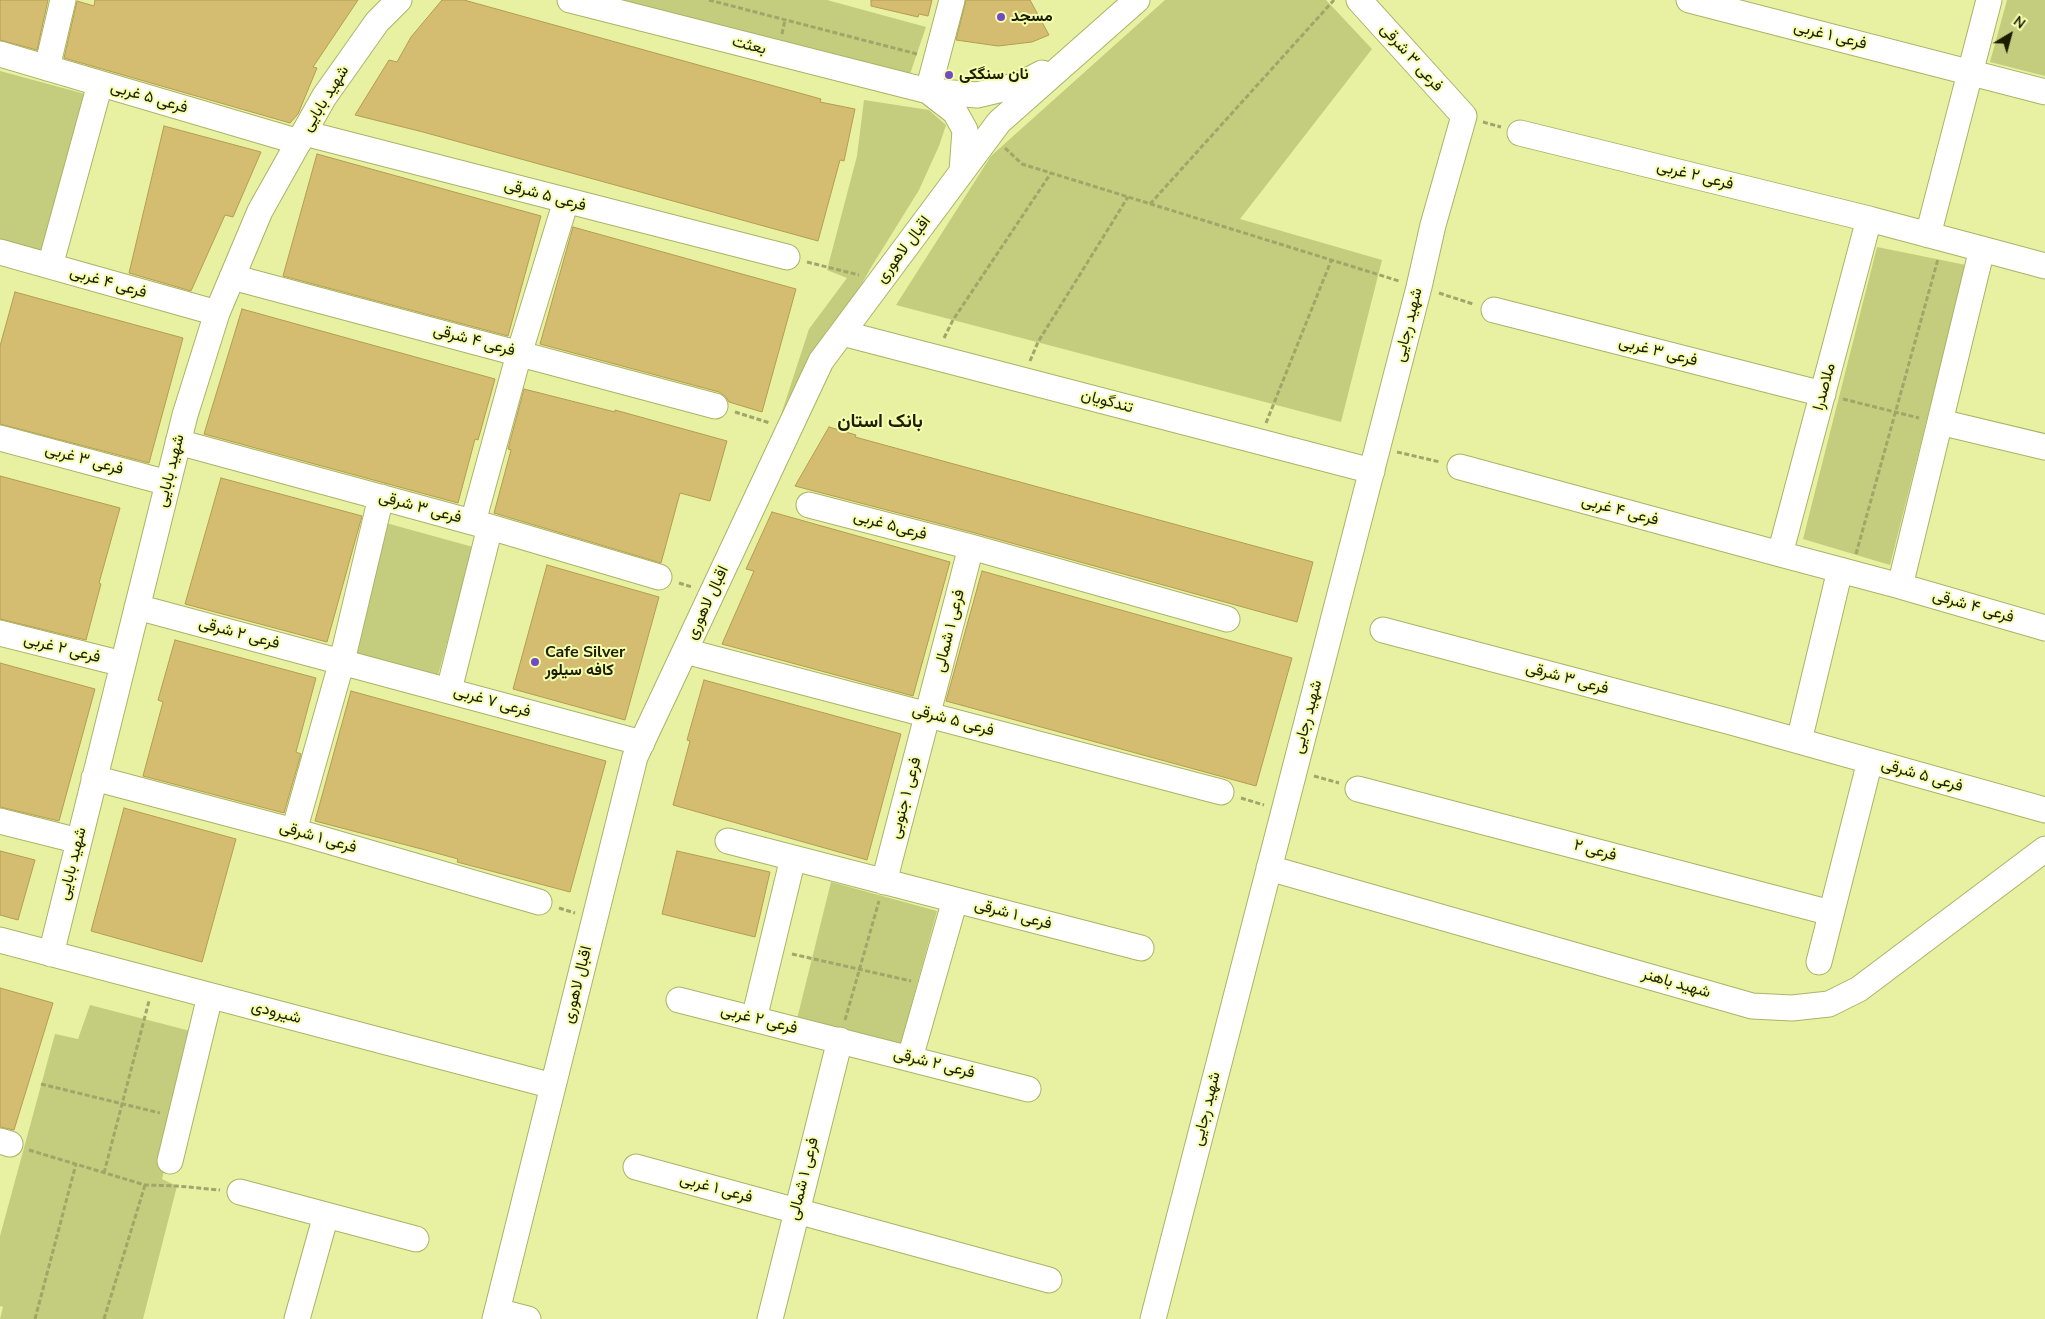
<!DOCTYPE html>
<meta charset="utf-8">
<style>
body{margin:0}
#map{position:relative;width:2045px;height:1319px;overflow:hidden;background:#e8f0a2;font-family:"Nunito Sans",sans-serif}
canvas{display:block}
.north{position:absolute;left:1985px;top:10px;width:50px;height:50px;-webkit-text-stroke:4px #f5fdaf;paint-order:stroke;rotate:37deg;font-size:14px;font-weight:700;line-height:20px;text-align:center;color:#1b1d00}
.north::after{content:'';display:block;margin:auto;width:18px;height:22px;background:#1b1d00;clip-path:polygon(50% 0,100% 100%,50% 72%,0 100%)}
</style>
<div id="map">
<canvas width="2045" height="1319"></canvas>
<div class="north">N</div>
</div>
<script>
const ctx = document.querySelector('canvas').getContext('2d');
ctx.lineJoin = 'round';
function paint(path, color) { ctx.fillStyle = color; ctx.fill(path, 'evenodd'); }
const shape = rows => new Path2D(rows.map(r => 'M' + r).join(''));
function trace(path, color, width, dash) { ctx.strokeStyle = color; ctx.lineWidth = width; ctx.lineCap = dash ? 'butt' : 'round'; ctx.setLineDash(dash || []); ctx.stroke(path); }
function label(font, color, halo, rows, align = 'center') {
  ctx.font = font + ' "Nunito Sans",Vazirmatn,sans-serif'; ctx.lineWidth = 4; ctx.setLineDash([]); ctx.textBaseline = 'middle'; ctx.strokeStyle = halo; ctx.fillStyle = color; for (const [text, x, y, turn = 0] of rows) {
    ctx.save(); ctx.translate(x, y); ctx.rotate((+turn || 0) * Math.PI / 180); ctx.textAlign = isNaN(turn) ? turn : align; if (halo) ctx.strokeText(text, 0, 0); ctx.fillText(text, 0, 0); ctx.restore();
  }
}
const green = shape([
 [606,0,827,0,926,27,909,77],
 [1165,0,1326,0,1372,49,1240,219,1382,260,1341,422,896,305,991,156],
 [2007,0,2045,0,2045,76,1990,62],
 [0,71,85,94,44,253,0,241],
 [864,100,929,110,946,125,939,146,919,190,870,269,837,329,778,424,809,329,847,278,827,270,857,156],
 [1877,247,1966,265,1890,565,1803,539],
 [386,523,473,547,437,679,349,655],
 [831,882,937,911,900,1047,797,1019],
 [90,1005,198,1033,162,1179,177,1186,143,1319,0,1319,3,1307,0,1306,0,1236,55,1034,78,1039]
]);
const building = shape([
 [0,0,48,0,37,50,0,40,0,0],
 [95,0,358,0,313,67,317,68,298,114,290,123,64,58,77,1,94,6,95,0],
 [442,0,464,0,821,99,820,102,855,109,844,161,840,160,818,241,423,132,355,115,389,60,397,62,411,37,442,0],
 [871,0,932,0,928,16,919,14,918,17,871,6,871,0],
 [966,0,1030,0,1049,35,1032,42,998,46,956,40,966,0],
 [164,126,261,152,233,217,225,215,191,291,129,273,164,126],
 [317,154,541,216,508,336,283,276,317,154],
 [573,227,796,289,762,412,729,402,725,396,719,392,540,344,573,227],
 [15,292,183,338,149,463,0,424,0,346,15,292],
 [242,309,495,379,478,440,475,439,458,503,204,434,242,309],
 [524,389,615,412,615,410,727,441,710,501,680,493,661,563,494,513,511,450,508,449,524,389],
 [829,427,856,435,855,437,1313,562,1297,622,975,533,795,486,829,427],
 [0,476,120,508,99,583,101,584,86,640,0,619,0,476],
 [221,478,362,516,327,642,185,604,221,478],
 [772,512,950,562,913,696,722,644,754,571,746,569,772,512],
 [547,565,659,597,625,720,513,689,547,565],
 [982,571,1292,658,1256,786,946,701,982,571],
 [175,640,316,678,296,752,301,754,284,813,143,776,163,702,158,700,175,640],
 [0,663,95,689,59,821,0,807,0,663],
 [704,680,901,734,867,860,673,805,690,741,687,740,704,680],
 [351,691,606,761,570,892,457,862,458,859,429,851,315,821,351,691],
 [124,808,236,839,202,962,91,931,124,808],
 [0,851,35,860,18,920,0,915,0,851],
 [677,851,770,872,755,937,662,914,677,851],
 [0,988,53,1003,14,1130,0,1127,0,988]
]);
const path = shape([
 [709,0,917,54],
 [782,34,785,20],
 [1483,122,1501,127],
 [1005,148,1022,164,1399,281],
 [1150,204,1334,0],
 [807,262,859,275],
 [1439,293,1473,304],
 [944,338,953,320,1051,173],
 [1030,361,1038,342,1128,197],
 [1843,399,1919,418],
 [735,412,770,423],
 [1266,423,1331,261],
 [1397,452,1440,462],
 [1856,554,1938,259],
 [679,583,692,587],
 [1314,776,1339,783],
 [1241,798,1264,805],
 [559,908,575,913],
 [792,954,911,981],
 [845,1020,879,901],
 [41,1084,160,1113],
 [29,1150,145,1185,177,1186,220,1190],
 [104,1173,149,1001],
 [35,1319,76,1164],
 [104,1319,145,1185]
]);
const minor = shape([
 [570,0,928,91,977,95,1019,85,1042,73],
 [1689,0,2045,92],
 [0,54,299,142],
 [47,68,63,0],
 [928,91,955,112,965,130,962,171],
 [928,91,952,0],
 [304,133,787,257],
 [1520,133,1869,219],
 [1869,219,1982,249,1900,586,1780,554,1869,219],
 [1928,235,1989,0],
 [1982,249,2045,266],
 [0,252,217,313],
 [50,266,100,84],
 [232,277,715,406],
 [1494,310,1823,394],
 [842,333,1372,471],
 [1940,422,2045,447],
 [0,438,168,483],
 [178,442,490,527,659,577],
 [1460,467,1780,554],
 [809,505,971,547,1227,619],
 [473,522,519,354,566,201],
 [1900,586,2045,628],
 [137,607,642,743],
 [1383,630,1731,722,2045,810],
 [0,633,123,664],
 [685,651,1221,792],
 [449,690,490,527],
 [1799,741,1840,570],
 [94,778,294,831,539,902],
 [1358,789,1831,913],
 [0,821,79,841],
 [294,831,342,661,381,497],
 [728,841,1141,948],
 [1269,868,1752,1006,1792,1008,1829,1004,1859,989,2045,849],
 [884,882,971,547],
 [0,940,553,1086],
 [51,954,185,415,217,313,260,211,324,97,377,22,399,0],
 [1819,962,1870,761],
 [679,1000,1028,1089],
 [754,1019,793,858],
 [910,1058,955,900],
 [0,1141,10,1144],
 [170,1161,210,996],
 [636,1167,1049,1280],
 [240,1192,416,1239],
 [497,1311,528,1319],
 [297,1319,326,1215],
 [495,1319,635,757,821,361,999,122,1137,0],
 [770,1319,840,1040],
 [1153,1319,1419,287,1433,225,1464,116,1359,0]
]);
const markers = [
 [1001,17,5,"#704bc4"],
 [949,75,5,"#704bc4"],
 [535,662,5,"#704bc4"]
];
const poiNames = [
 ["مسجد",1011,17],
 ["نان سنگکی",959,75],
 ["Cafe Silver",545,653],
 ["کافه سیلور",545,671]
];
const streetNames = [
 ["فرعی ۱ غربی",1830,36,14],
 ["بعثت",749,46,14],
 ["فرعی ۳ شرقی",1411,58,48],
 ["فرعی ۵ غربی",149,98,16],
 ["شهید بابایی",326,99,-58],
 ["فرعی ۲ غربی",1695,176,14],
 ["فرعی ۵ شرقی",545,196,15],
 ["اقبال لاهوری",904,250,-53],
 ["فرعی ۴ غربی",108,283,16],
 ["شهید رجایی",1409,325,-76],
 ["فرعی ۴ شرقی",474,341,15],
 ["فرعی ۳ غربی",1658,352,14],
 ["ملاصدرا",1825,387,-75],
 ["تندگویان",1107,402,15],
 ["فرعی ۳ غربی",84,460,15],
 ["شهید بابایی",171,471,-76],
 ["فرعی ۳ شرقی",420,508,15],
 ["فرعی ۴ غربی",1620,511,15],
 ["فرعی۵ غربی",890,526,15],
 ["اقبال لاهوری",708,603,-65],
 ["فرعی ۴ شرقی",1973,607,16],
 ["فرعی ۱ شمالی",950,631,-76],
 ["فرعی ۲ شرقی",239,634,15],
 ["فرعی ۲ غربی",62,649,14],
 ["فرعی ۳ شرقی",1567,679,15],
 ["فرعی ۷ غربی",492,702,16],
 ["شهید رجایی",1308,717,-75],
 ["فرعی ۵ شرقی",953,721,15],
 ["فرعی ۵ شرقی",1922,776,16],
 ["فرعی ۱ جنوبی",906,798,-75],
 ["فرعی ۱ شرقی",318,838,16],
 ["فرعی ۲",1595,851,15],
 ["شهید بابایی",73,864,-76],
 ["فرعی ۱ شرقی",1013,915,15],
 ["شهید باهنر",1676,984,16],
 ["اقبال لاهوری",578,985,-76],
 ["شیرودی",276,1013,15],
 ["فرعی ۲ غربی",759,1020,14],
 ["فرعی ۲ شرقی",934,1064,14],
 ["شهید رجایی",1207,1109,-76],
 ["فرعی ۱ شمالی",804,1179,-76],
 ["فرعی ۱ غربی",716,1189,15]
];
const quarterNames = [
 ["بانک استان",880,422]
];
paint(green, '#c4cc7d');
paint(building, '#d4bd71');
trace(building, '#b39d51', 1);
trace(minor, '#acb367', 27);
trace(path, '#a0a669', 3, [5, 2.5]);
trace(minor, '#fff', 25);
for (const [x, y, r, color] of markers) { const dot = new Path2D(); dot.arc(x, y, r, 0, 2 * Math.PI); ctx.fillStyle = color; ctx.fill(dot); trace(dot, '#f5fdaf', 2); }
label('bold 16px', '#1b1d00', '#f5fdaf', poiNames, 'left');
label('16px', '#1b1d00', '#f5fdaf', streetNames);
label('bold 19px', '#1b1d00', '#f5fdaf', quarterNames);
</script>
